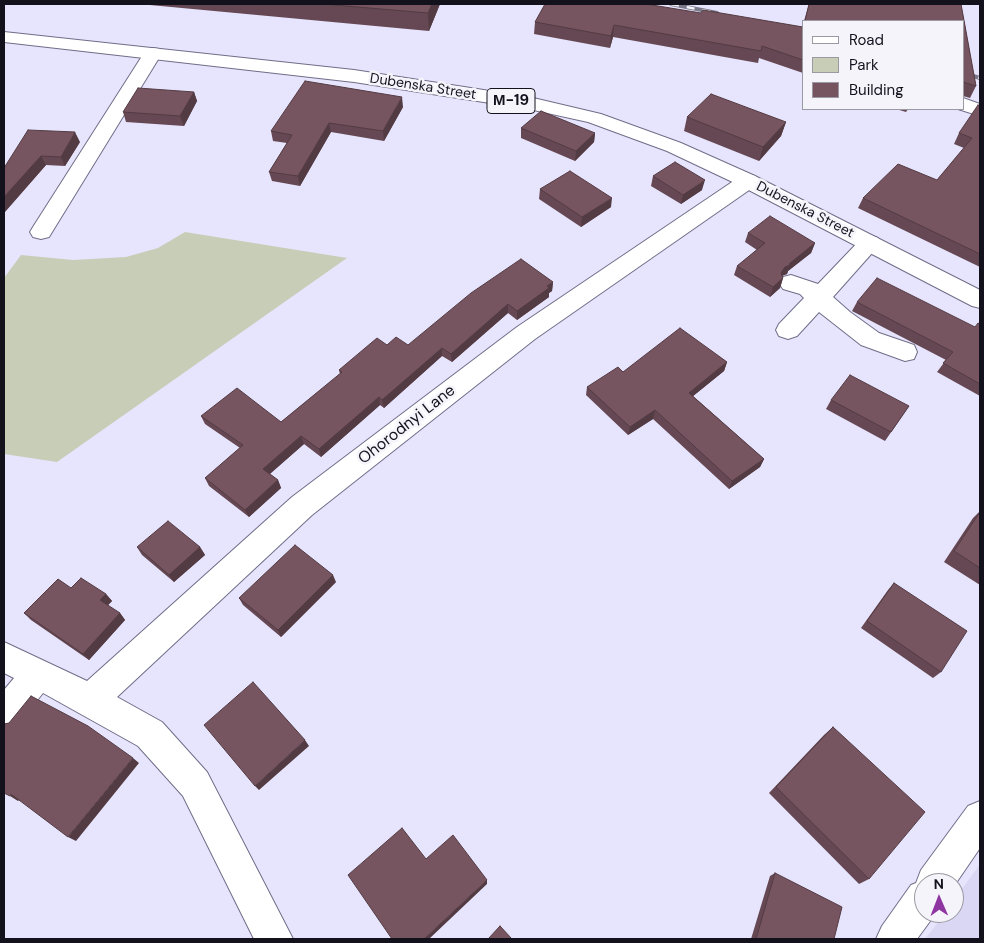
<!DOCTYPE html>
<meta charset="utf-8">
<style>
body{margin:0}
#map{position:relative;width:984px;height:943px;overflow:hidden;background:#e7e5fd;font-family:"DM Sans",sans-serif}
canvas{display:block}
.frame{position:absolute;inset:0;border:5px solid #13111c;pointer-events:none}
.legend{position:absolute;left:802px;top:20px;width:162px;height:90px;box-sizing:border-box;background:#f5f4fa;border:1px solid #9b99a1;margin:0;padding:6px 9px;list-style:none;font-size:15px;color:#13111c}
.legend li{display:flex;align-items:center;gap:10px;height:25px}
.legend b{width:25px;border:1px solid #9b99a1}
.north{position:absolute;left:914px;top:873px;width:50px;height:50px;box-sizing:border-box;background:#f5f4fa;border:1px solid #9b99a1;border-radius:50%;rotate:359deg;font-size:14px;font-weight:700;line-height:20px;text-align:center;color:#13111c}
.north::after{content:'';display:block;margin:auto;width:18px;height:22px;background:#8e35a1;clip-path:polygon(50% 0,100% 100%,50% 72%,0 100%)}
</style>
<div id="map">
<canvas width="984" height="943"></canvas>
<div class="frame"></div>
<ul class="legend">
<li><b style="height:6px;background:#fff"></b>Road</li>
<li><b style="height:14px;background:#c7cdb7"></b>Park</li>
<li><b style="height:14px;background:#765460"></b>Building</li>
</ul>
<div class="north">N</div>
</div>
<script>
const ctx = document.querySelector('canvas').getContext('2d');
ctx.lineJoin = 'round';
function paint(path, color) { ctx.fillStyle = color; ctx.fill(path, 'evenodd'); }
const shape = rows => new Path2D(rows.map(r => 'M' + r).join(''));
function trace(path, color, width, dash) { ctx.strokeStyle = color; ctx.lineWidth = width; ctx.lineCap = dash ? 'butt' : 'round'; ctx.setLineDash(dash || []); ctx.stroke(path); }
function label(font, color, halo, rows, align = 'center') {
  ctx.font = font + ' "DM Sans",sans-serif'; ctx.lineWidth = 5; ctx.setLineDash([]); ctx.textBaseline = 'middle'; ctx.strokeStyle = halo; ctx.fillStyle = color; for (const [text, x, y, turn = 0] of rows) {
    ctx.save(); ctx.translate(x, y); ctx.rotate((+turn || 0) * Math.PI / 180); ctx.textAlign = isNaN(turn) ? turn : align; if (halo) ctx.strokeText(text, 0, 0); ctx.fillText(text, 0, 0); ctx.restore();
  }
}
const built = shape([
 [980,864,980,939,925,939,945,913,954,913,954,900]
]);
const green = shape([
 [185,232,347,258,57,462,4,454,4,278,21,255,73,260,126,257,158,248]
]);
const minor = shape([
 [153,48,159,49,162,53,49,237,41,239,33,237,30,232,33,227,144,53,147,49,153,48],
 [963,98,980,104,980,116,958,109,963,109,963,98],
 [748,174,755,176,759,181,755,186,535,339,312,515,117,697,162,722,207,772,293,939,254,939,183,796,138,746,43,693,16,727,4,731,4,690,14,678,4,673,4,642,87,681,292,497,517,327,741,176,748,174],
 [870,235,878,238,881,243,833,297,850,312,879,333,914,345,917,352,914,359,905,361,861,345,819,312,797,336,788,339,779,336,776,330,779,324,804,298,800,294,783,289,779,283,783,277,791,275,818,284,862,238,870,235],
 [980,801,980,848,954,886,954,883,924,883,924,913,936,913,917,939,876,939,882,926,911,885,916,883,921,870,968,806,980,801]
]);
const highway = shape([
 [4,32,354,70,529,97,601,114,681,143,755,176,980,290,980,308,972,306,741,186,667,151,588,122,529,109,354,82,4,42,4,32]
]);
const rail = shape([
 [671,4,717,13],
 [963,73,980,78]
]);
const wall = shape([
 [139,4,440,4,429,31],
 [809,4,961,4,976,86,970,98,963,96,963,21,804,21],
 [701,13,803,27,803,73,759,58,758,63,613,37,610,48,534,34,535,22],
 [194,92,197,101,184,126,126,122,123,112],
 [980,106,980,267,858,208,863,198,937,180,964,148,954,144,959,133],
 [403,107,384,141,331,132,300,186,272,181,269,172,287,143,273,141,271,131],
 [896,109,908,109,906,112],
 [687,117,786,122,781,136,759,161,684,131],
 [521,128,595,133,594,142,575,161,521,138],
 [80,142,65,166,46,165,4,213,4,168],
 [653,176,702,190,681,204,651,186],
 [540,189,611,207,581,227,539,199],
 [748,233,815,243,811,253,788,271,787,274,782,276,783,278,780,288,770,297,734,275,737,266,757,250,745,242],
 [553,282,552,291,549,293,549,297,517,320,508,313,452,362,442,356,384,408,380,405,321,457,304,444,270,474,278,480,281,488,249,517,209,486,205,478,240,448,205,424,201,416,281,422,340,374,339,370,387,345,408,345],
 [857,302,975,327,980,324,980,396,937,372,946,360,852,311],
 [727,362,724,371,693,396,764,459,760,467,729,489,653,419,628,435,586,395,587,387,623,372],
 [831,400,909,406,885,441,826,409],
 [980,511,980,585,944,562,973,518],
 [137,547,200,547,205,555,174,582,142,555],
 [336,582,281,637,243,605,239,598],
 [894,583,941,672,933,678,861,628,888,590],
 [71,588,106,594,112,601,107,606,120,613,125,620,89,660,31,620,24,613],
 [833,727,869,879,859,884,769,793,824,735],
 [775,873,834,939,751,939,770,876]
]);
const shadedWall = shape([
 [432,4,440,4,429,31,428,13],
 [614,25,613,37,610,48,611,36],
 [194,92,197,101,184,126,180,116],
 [402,97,403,107,384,141,383,131],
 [786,122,781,136,759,161,763,147],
 [329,123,331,132,300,186,298,176],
 [75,132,80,142,65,166,61,157],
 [595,133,594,142,575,161,576,151],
 [41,156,46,165,4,213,4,197],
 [705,180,702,190,681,204,683,195],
 [612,198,611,207,581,227,582,217],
 [815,243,811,253,788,271,787,274,781,276,781,273,785,267],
 [783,278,780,288,770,297,773,287],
 [553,282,552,291,549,293,549,297,517,320,517,311],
 [508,304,508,313,452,362,451,354],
 [442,348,442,356,384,408,382,400],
 [727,362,724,371,687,401,689,393],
 [379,397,380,405,321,457,319,449],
 [655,410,653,419,628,435,630,427],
 [301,436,304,444,266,477,263,469],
 [764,459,760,467,729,489,732,481],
 [278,480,281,488,249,517,245,510],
 [200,547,205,555,174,582,169,575],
 [333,575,336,582,281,637,278,630],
 [106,594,112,601,106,607,100,600],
 [120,613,125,620,89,660,83,654],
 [305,740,309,746,259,790,255,786],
 [133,758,139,763,76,841,68,837],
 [11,794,20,799,18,801,10,796],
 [487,880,487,884,429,939,424,939]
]);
const building = shape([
 [322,4,432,4,428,13,322,4],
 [545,4,646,4,701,13,703,10,803,27,803,60,762,46,761,51,614,25,611,36,535,22,545,4],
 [809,4,961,4,976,86,963,82,963,21,805,21,809,4],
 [305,81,402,97,383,131,329,123,298,176,269,172,292,135,271,131,305,81],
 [138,88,194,92,180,116,123,112,138,88],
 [711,94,786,122,763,147,687,117,711,94],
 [978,105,980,106,980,254,863,198,898,164,937,180,972,138,959,133,978,105],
 [541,111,595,133,576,151,521,128,541,111],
 [28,130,75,132,61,157,41,156,4,197,4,168,28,130],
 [675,162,705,180,683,195,653,176,675,162],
 [570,171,612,198,582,217,540,189,570,171],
 [770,216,815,243,789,264,790,265,785,267,781,273,783,278,773,287,737,266,765,243,748,233,770,216],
 [521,259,553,282,547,286,549,288,517,311,508,304,451,354,442,348,382,400,379,397,319,449,301,436,263,469,278,480,245,510,205,478,243,445,201,416,237,388,281,422,342,372,339,370,377,338,387,345,396,337,408,345,471,293,521,259],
 [877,278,975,327,978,323,980,324,980,384,943,363,953,352,857,302,877,278],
 [680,328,727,362,689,393,764,459,732,481,655,410,630,427,587,387,618,367,623,372,680,328],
 [850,375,909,406,891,432,831,400,850,375],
 [980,512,980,568,954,551,980,512],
 [168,521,200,547,169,575,137,547,168,521],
 [295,545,333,575,278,630,239,598,295,545],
 [81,578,106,594,100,600,120,613,83,654,24,613,58,579,71,588,81,578],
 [894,583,967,631,941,672,867,621,894,583],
 [253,682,305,740,255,786,204,725,253,682],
 [31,696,88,726,133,758,68,837,11,794,10,796,4,793,4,724,9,723,31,696],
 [833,727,925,812,869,879,776,787,833,727],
 [402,828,426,859,453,835,487,880,424,939,392,939,348,875,402,828],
 [775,873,842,907,834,939,756,939,775,873],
 [500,926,512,939,488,939,500,926]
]);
const farStreetnames = [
 ["Dubenska Street",423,87,9],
 ["Dubenska Street",805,210,27]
];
const shields = [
 [511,101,48]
];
const shieldNames = [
 ["М-19",511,101]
];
const streetNames = [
 ["Ohorodnyi Lane",407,425,-38]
];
paint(built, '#dad7f5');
paint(green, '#c7cdb7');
trace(minor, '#706d88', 2);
trace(highway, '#706d88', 2);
paint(minor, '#fff');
paint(highway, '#fff');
trace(rail, '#7a7889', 4);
trace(rail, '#f5f4fa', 2.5, [8]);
paint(wall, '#654853');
paint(shadedWall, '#533b43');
paint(building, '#765460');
trace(building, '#533b43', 1);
label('14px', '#13111c', '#f5f4fa', farStreetnames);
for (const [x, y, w] of shields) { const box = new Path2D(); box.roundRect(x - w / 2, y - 12.5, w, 25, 4); ctx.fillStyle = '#f5f4fa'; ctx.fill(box); trace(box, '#13111c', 1); }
label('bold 15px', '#13111c', null, shieldNames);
label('16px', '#13111c', '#f5f4fa', streetNames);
</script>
